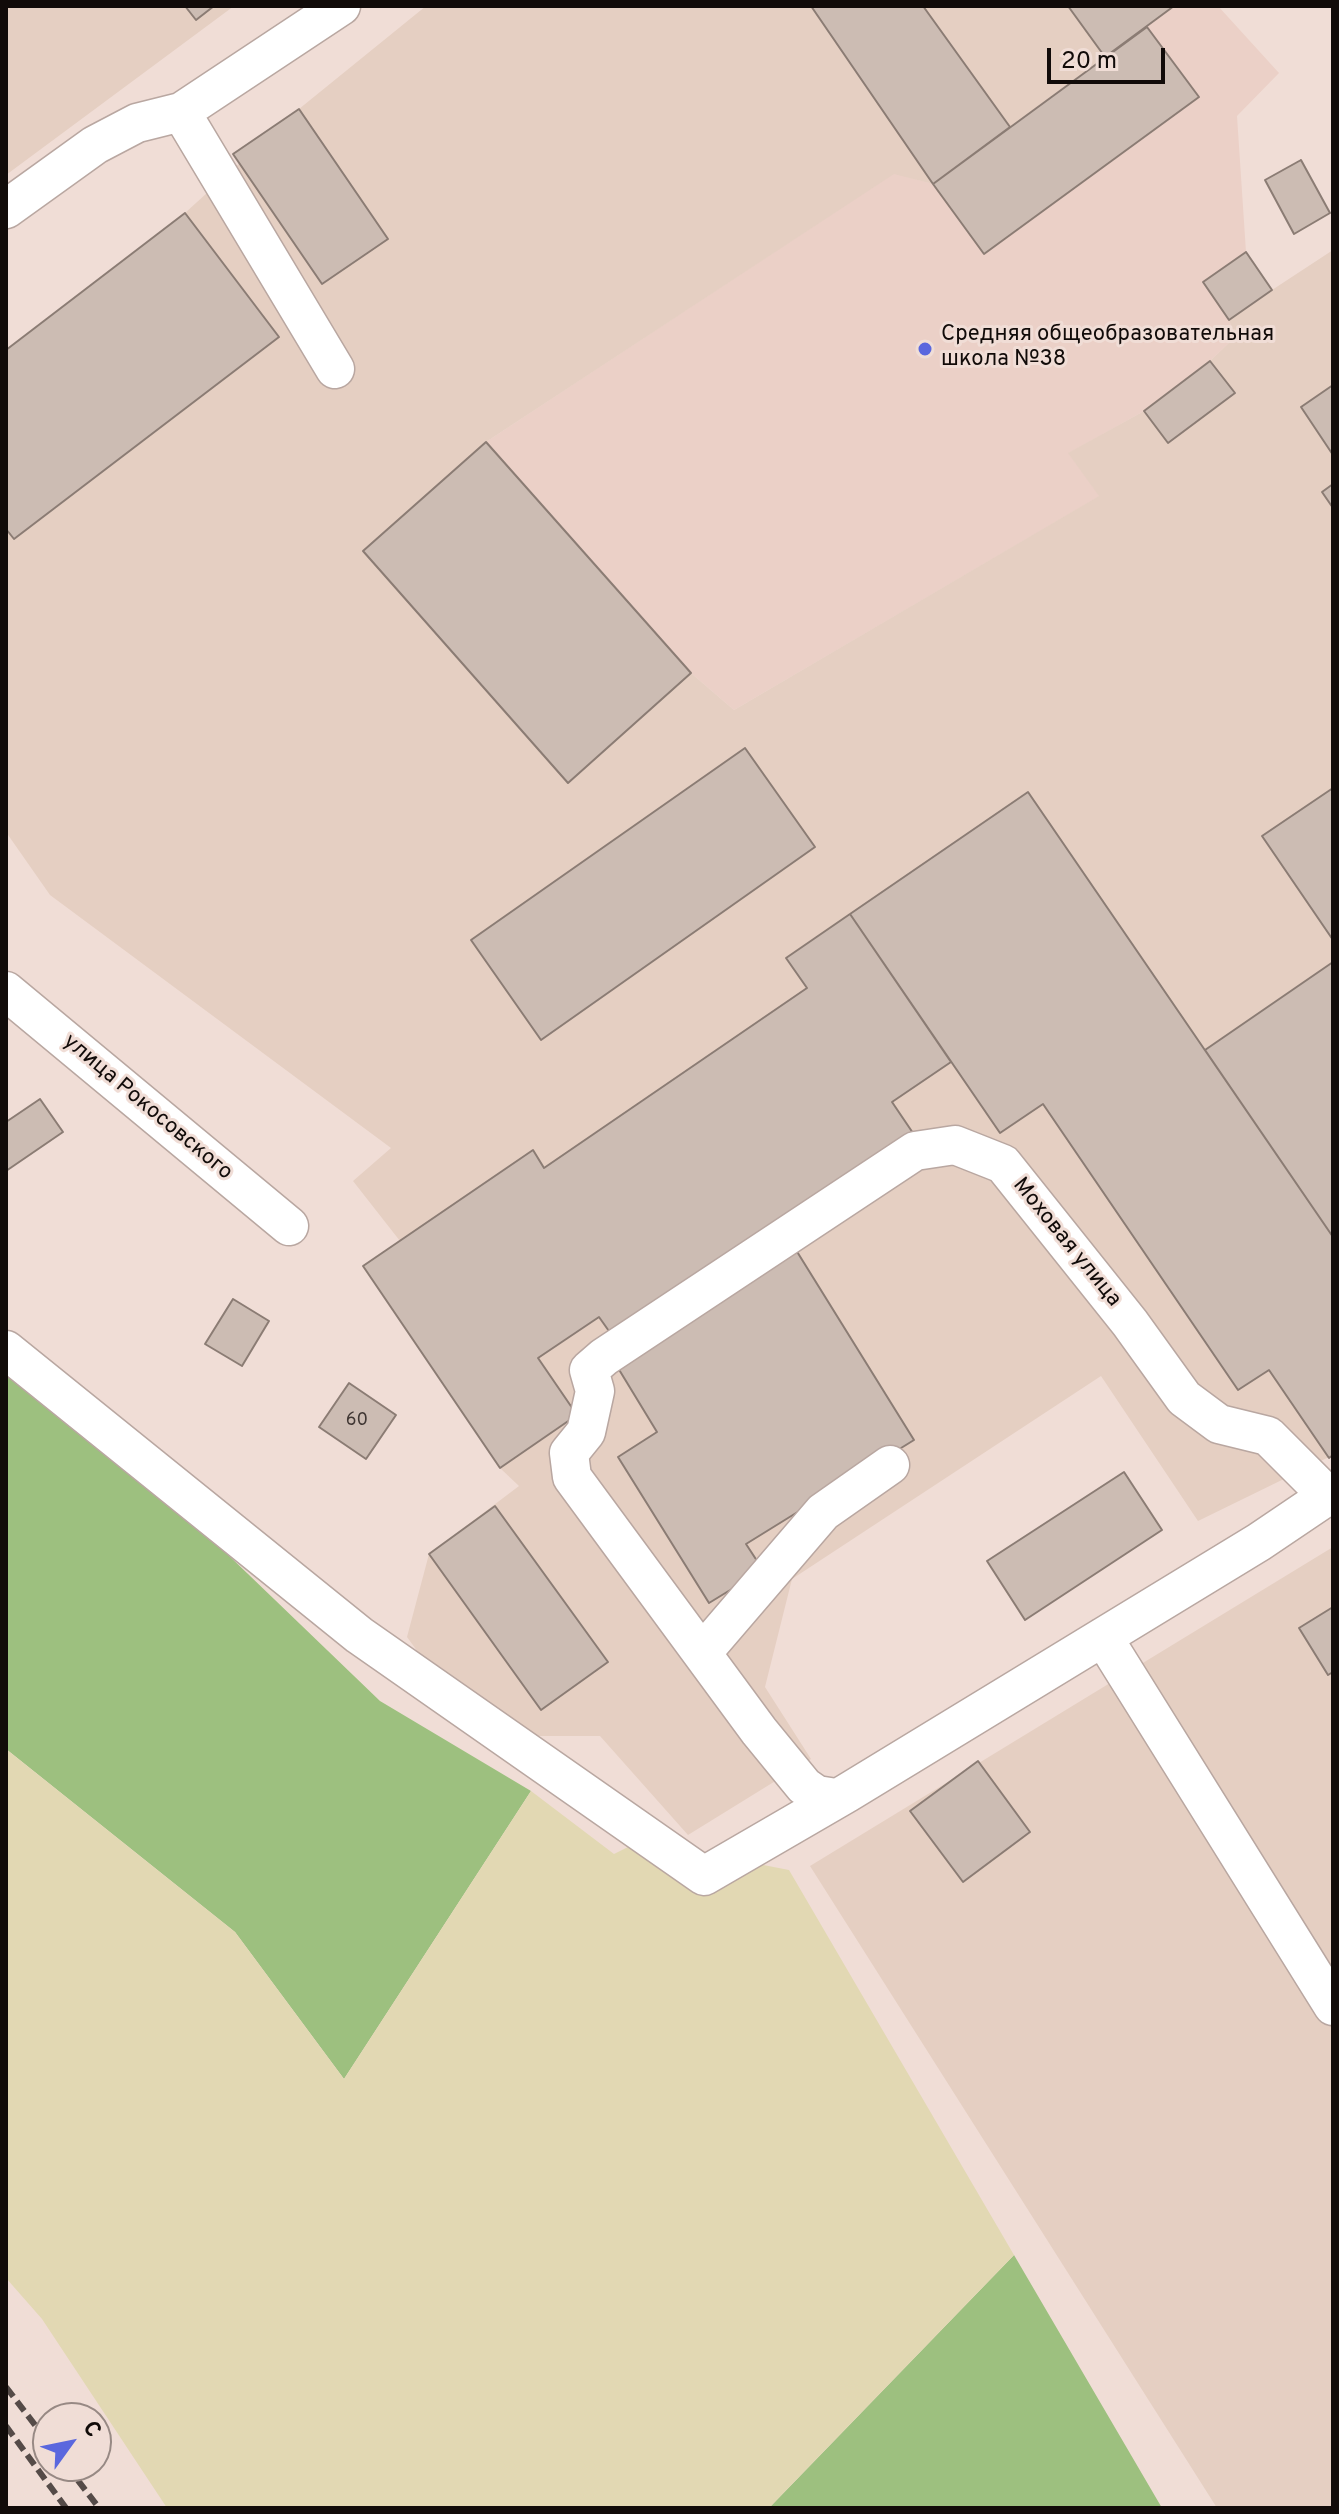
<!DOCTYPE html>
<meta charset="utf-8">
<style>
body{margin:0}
#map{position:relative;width:1339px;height:2514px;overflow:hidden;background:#f0ddd6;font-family:Overpass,sans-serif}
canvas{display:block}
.frame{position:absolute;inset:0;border:8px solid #110b09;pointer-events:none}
.north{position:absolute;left:32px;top:2402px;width:80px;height:80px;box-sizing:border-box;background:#f0ddd6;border:2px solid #978984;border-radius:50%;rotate:57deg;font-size:22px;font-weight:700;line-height:32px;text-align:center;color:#110b09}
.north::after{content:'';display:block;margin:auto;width:28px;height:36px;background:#5a67de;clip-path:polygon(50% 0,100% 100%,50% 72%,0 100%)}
.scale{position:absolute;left:1047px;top:48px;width:118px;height:36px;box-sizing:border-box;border:4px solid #110b09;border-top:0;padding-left:10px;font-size:24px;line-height:28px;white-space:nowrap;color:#110b09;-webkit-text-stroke:6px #f0ddd6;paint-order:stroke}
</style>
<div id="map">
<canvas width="1339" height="2514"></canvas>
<div class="frame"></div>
<div class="north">С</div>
<div class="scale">20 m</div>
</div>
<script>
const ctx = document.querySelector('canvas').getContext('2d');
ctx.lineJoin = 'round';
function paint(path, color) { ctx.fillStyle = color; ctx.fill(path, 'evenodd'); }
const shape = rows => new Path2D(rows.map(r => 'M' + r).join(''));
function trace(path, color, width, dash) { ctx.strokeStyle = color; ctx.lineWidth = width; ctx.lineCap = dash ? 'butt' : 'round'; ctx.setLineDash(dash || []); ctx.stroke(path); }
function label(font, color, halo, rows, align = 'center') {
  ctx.font = font + ' Overpass,sans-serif'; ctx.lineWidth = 6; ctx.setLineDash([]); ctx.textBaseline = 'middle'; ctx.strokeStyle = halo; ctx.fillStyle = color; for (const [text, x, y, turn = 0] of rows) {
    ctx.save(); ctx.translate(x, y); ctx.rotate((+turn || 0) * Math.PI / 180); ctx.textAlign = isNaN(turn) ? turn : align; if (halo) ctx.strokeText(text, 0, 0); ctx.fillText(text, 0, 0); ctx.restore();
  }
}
const built = shape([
 [1174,6,1218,6,1279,73,1237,116,1246,252,1229,320,1235,337,1210,361,1144,411,1069,453,1100,496,734,710,691,673,486,442,894,173,933,184]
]);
const industrial = shape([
 [6,6,234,6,6,175],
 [426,6,1174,6,933,184,894,174,486,442,691,673,734,710,1099,496,1068,453,1144,411,1210,361,1235,337,1229,320,1246,252,1272,290,1333,250,1333,1455,1198,1521,1101,1376,792,1579,765,1687,811,1759,688,1835,600,1736,479,1736,407,1637,429,1554,519,1486,500,1468,363,1266,400,1241,353,1181,391,1148,50,895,6,832,6,350,185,213,299,109],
 [1333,1547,1333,2508,1217,2508,810,1866]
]);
const green = shape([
 [6,1349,195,1523,380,1701,531,1791,344,2079,235,1932,6,1749],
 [1014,2255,1162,2508,769,2508]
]);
const sand = shape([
 [6,1749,235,1932,344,2079,531,1791,614,1854,640,1841,789,1870,1014,2255,769,2508,167,2508,42,2319,6,2278]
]);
const building = shape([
 [185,6,214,6,196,20,185,6],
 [811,6,923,6,1010,127,933,184,811,6],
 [1068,6,1174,6,1105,57,1068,6],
 [1147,27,1199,97,984,254,933,184,1147,27],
 [299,109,388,239,322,284,233,154,299,109],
 [1301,160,1330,213,1294,234,1265,180,1301,160],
 [185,213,279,337,14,539,6,529,6,350,185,213],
 [1246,252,1272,290,1229,320,1203,282,1246,252],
 [1210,361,1235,393,1168,443,1144,411,1210,361],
 [1333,385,1333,455,1301,407,1333,385],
 [486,442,691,673,568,783,363,551,486,442],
 [1333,484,1333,508,1322,492,1333,484],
 [745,748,815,847,541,1040,471,940,745,748],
 [1333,788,1333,940,1262,836,1333,788],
 [1028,792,1333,1237,1333,1455,1329,1458,1269,1370,1238,1390,1043,1104,1000,1133,850,914,1028,792],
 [850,914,951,1062,892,1102,915,1136,616,1341,599,1317,538,1358,577,1415,500,1468,363,1266,533,1150,544,1168,807,988,786,958,850,914],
 [1333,962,1333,1237,1205,1050,1333,962],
 [40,1099,63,1132,6,1171,6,1122,40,1099],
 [796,1250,914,1440,746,1544,763,1570,709,1603,618,1457,657,1432,615,1363,796,1250],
 [233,1299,269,1321,242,1366,205,1344,233,1299],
 [349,1383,396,1415,366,1459,319,1427,349,1383],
 [1124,1472,1162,1530,1025,1620,987,1561,1124,1472],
 [495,1506,608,1662,541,1710,429,1554,495,1506],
 [1333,1607,1333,1672,1328,1675,1299,1628,1333,1607],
 [978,1761,1030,1832,963,1882,910,1811,978,1761]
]);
const minor = shape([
 [181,112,335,369],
 [6,209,95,145,137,123,181,112,341,6],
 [6,991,289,1226],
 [6,1350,359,1635,704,1876,847,1793,1259,1542,1333,1492],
 [1103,1637,1333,2006],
 [702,1653,823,1512,890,1465],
 [836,1798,817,1795,804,1786,759,1731,572,1477,569,1453,586,1432,595,1391,589,1370,604,1357,915,1151,955,1145,1003,1164,1130,1323,1184,1398,1219,1424,1268,1436,1328,1496]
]);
const rail = shape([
 [6,2387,48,2442],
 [6,2426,66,2508],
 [67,2466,99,2508]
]);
const markers = [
 [925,349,8,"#5a67de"]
];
const numberNames = [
 ["60",357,1421]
];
const poiNames = [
 ["Средняя общеобразовательная",941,336],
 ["школа №38",941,361]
];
const streetNames = [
 ["улица Рокосовского",147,1108,40],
 ["Моховая улица",1066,1243,51]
];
paint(built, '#ebd0c7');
paint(industrial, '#e5cfc2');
paint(green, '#9dc07f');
paint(sand, '#e2d8b3');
paint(building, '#ccbcb3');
trace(building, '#8b7c74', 2);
trace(minor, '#b9a7a1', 41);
trace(minor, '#fff', 38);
trace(rail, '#554b48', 6, [12, 6]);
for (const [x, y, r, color] of markers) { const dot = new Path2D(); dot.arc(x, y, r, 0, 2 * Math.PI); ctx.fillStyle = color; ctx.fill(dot); trace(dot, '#f0ddd6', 3); }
label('18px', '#403734', null, numberNames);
label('22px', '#110b09', '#f0ddd6', poiNames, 'left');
label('22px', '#110b09', '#f0ddd6', streetNames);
</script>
